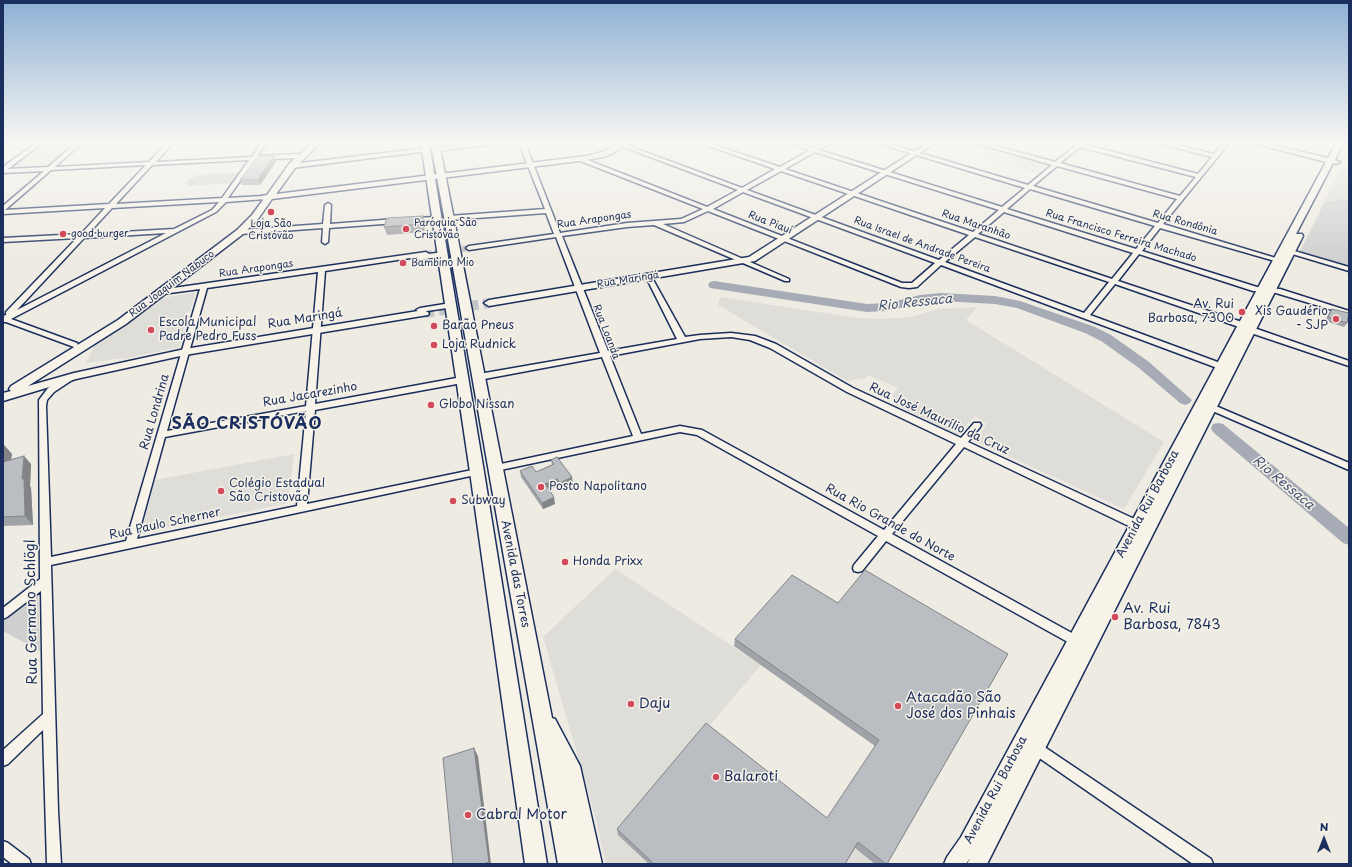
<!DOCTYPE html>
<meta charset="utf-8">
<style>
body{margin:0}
#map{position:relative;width:1352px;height:867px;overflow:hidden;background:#eeebe2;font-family:"Playpen Sans",sans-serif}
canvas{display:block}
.frame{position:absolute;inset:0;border:4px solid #1b2f5e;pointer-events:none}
.north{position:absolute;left:1304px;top:819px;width:40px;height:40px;-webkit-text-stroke:3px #f7f3e8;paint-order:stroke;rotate:0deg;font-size:11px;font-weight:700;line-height:16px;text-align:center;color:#1b2f5e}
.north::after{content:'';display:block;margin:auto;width:14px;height:18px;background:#1b2f5e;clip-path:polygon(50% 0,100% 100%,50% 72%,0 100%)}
</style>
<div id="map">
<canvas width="1352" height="867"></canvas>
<div class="frame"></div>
<div class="north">N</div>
</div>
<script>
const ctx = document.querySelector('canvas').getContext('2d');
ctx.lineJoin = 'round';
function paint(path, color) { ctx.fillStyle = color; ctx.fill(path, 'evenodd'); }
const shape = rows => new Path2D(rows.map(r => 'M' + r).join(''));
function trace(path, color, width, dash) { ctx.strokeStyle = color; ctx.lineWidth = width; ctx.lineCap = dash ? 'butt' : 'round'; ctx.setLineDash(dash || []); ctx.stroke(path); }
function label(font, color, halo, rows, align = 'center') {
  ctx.font = font + ' "Playpen Sans",sans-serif'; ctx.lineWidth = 3; ctx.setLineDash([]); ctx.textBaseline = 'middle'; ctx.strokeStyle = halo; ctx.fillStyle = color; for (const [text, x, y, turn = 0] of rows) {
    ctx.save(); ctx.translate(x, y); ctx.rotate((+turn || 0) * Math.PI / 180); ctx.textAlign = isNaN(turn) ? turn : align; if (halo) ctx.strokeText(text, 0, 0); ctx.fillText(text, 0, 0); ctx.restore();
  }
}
const built = shape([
 [71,144,46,165,12,167,40,145],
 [989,148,1049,164,1036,174,977,156],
 [1342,166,1349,167,1349,265,1300,252],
 [193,293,195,294,190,311,186,313,183,326,185,327,179,347,123,359,123,358,86,363,94,347,162,298],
 [720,297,857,318,883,319,911,317,937,309,977,307,966,320,1164,442,1124,509,975,441,987,424,975,416,957,435,895,404,892,395,898,388,868,375,865,378,847,381,718,305],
 [294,454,288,503,141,533,155,480],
 [615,569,761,665,706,730,875,864,606,864,594,812,543,637]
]);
const green = shape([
 [241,172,233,183,187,186,189,183,185,183,189,179,193,178,196,175],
 [1342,199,1349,200,1349,265,1300,252,1324,203],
 [38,592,40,651,3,631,3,620]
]);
const river = shape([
 [714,281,867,304,888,303,920,295,941,293,995,296,1020,301,1095,327,1111,335,1149,362,1192,400,1190,403,1185,405,1180,403,1139,368,1101,341,1085,333,1017,308,995,304,941,301,920,303,888,311,867,312,710,288,708,285,710,282,714,281],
 [1218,423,1223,424,1349,528,1349,545,1343,543,1213,432,1211,428,1213,424,1218,423]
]);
const minorTunnel = shape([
 [426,254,469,248]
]);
const majorTunnel = shape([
 [424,313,489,303]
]);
const minor = shape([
 [36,143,42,143,8,169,48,167,76,143,82,143,55,167,149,162,167,143,173,143,156,162,252,157,261,143,267,143,257,156,297,154,300,156,297,158,255,160,228,198,263,196,266,198,265,199,226,202,216,212,11,319,77,343,78,345,77,347,74,347,6,322,3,322,3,316,6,315,6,312,77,238,3,242,3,238,81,234,105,208,3,214,3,206,44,171,3,173,3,167,36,143],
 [249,160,222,198,116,204,152,165,249,160],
 [146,165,109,204,5,210,51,170,146,165],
 [219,202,212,210,174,229,88,234,112,208,219,202],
 [166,233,17,310,84,238,166,233],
 [475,143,493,143,490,145,436,151,433,149,436,147,475,143],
 [519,143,525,143,560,233,627,223,681,219,703,209,578,160,577,159,580,157,707,207,738,190,613,143,621,143,742,188,775,169,700,143,708,143,780,167,810,150,789,143,798,143,814,148,823,143,830,143,819,150,1002,207,1025,188,877,143,886,143,1028,185,1052,165,976,143,985,143,1055,162,1075,146,1073,143,1084,143,1083,144,1198,174,1212,157,1158,143,1168,143,1214,154,1223,143,1229,143,1163,224,1279,259,1279,261,1275,261,1160,228,1142,251,1257,287,1280,289,1349,311,1349,315,1276,293,1253,291,1139,254,1118,281,1245,323,1254,328,1349,361,1349,366,1248,332,1239,327,1115,284,1090,315,1223,364,1224,366,1223,368,1220,369,941,265,917,287,909,288,901,287,708,211,684,222,663,224,789,279,789,281,785,281,654,225,627,227,562,236,608,351,677,339,646,277,649,275,651,276,685,337,700,335,731,333,755,336,776,344,853,388,961,438,974,423,980,423,981,425,980,427,968,442,1141,522,1142,525,1141,528,1137,529,1133,528,964,447,892,534,1079,637,1081,641,1079,645,1075,646,886,541,862,571,858,572,854,571,853,568,854,565,878,536,697,435,680,432,496,471,493,470,491,468,493,466,496,465,633,436,602,357,479,380,475,377,479,374,600,353,556,237,469,250,466,248,469,246,554,234,546,213,449,220,446,218,449,216,545,209,519,143],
 [1080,147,1196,177,1180,196,1060,163,1080,147],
 [815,152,999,210,973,232,785,169,815,152],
 [1057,166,1177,199,1158,223,1033,186,1057,166],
 [781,171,969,235,939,260,747,190,781,171],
 [1030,189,1155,226,1136,249,1007,209,1030,189],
 [743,192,935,263,912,283,902,283,713,209,743,192],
 [1004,212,1133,253,1112,279,978,234,1004,212],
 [975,237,1109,282,1084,313,945,262,975,237],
 [731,337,750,340,770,348,847,392,956,444,884,530,702,430,680,426,641,434,610,356,700,339,731,337],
 [426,148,429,150,428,151,292,168,289,166,292,164,426,148],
 [328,203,331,205,330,224,396,219,399,221,396,223,329,228,328,242,325,244,322,242,323,228,240,234,237,232,240,230,323,224,325,205,328,203],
 [437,217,439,218,439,220,413,222,410,220,413,218,437,217],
 [1291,250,1349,267,1349,271,1289,253,1288,252,1291,250],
 [426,252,429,254,443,252,446,254,443,256,420,260,418,259,417,257,325,271,315,404,462,377,466,380,462,383,315,410,307,504,477,469,480,470,482,472,480,474,51,565,58,811,61,864,47,864,43,730,8,764,3,766,3,750,43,714,41,591,7,617,3,619,3,608,40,579,39,400,48,388,66,376,72,376,73,378,72,380,54,392,47,400,46,406,51,557,126,541,200,289,162,294,158,292,159,290,426,252],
 [318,272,306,406,167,431,207,288,318,272],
 [306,411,297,506,137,539,165,437,306,411],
 [451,303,454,303,454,307,420,312,416,310,420,308,451,303],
 [1211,404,1349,463,1349,470,1208,409,1207,407,1211,404],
 [1037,742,1211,859,1213,864,1193,864,1032,753,1030,748,1032,743,1037,742],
 [3,841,8,843,29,859,31,864,12,864,3,857,3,841]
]);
const major = shape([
 [313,143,320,143,295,168,276,194,587,156,602,152,622,143,631,143,607,156,587,160,272,199,258,219,243,234,126,324,28,386,74,373,185,349,424,310,429,313,428,315,185,355,76,379,3,401,3,393,11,391,9,389,11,386,118,320,237,230,252,215,263,200,260,198,261,196,267,195,289,164,313,143],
 [927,143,935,143,755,261,489,306,484,303,489,300,749,257,927,143],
 [1252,143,1264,143,1328,158,1336,143,1343,143,1335,160,1340,162,1336,164,1333,163,1296,234,1302,234,1303,236,987,864,967,864,970,858,966,864,944,864,947,857,961,837,1326,162,1252,143]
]);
const highway = shape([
 [421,143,429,143,484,472,547,864,525,864,470,472,421,143],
 [431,143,439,143,552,718,555,719,580,766,602,864,558,864,431,143]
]);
const wall = shape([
 [276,162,260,185,242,185,240,180],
 [425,223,424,232,387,235,384,227],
 [1332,309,1347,323,1344,327,1325,321,1329,313],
 [3,445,4,445,12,454,11,459,31,464,30,486,31,488,33,525,3,526],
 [551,460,573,484,561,489,558,486,548,490,555,504,543,509,521,477,520,471,536,472,552,465],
 [838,603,1008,654,887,864,875,864,855,848,845,864,649,864,618,835,617,829,827,818,875,746,734,646,735,639]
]);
const shadedWall = shape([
 [274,156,276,162,260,185,258,179],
 [423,216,425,223,424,232,422,224],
 [4,445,12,454,9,471,3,464,3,451],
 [24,456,31,464,30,486,31,488,33,525,25,516,22,479],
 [572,477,573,484,561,489,560,483],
 [557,479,558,486,546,491,545,484],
 [554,497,555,504,543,509,542,503],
 [474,748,478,756,491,864,483,864]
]);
const building = shape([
 [274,156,258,179,240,180,258,157,274,156],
 [423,216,422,224,384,227,387,218,423,216],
 [1332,309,1349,313,1347,323,1328,317,1332,309],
 [24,456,22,479,24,479,25,516,3,517,3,462,24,456],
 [557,457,572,477,560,483,557,479,545,484,554,497,542,503,520,471,532,466,536,472,554,464,551,460,557,457],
 [865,570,1008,654,887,864,886,864,858,842,845,864,654,864,617,829,706,723,827,818,879,740,735,639,792,575,838,603,865,570],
 [474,748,489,862,483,864,453,864,443,758,474,748]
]);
const markers = [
 [271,212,4,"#d1495b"],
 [406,229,4,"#d1495b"],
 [63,234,4,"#d1495b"],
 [403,263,4,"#d1495b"],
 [1242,312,4,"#d1495b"],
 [1336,319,4,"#d1495b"],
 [434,326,4,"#d1495b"],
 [151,330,4,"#d1495b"],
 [434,345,4,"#d1495b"],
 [431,405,4,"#d1495b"],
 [541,487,4,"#d1495b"],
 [221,491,4,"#d1495b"],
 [453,501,4,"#d1495b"],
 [565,562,4,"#d1495b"],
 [1115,617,4,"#d1495b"],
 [631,704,4,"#d1495b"],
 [898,706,4,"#d1495b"],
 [716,777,4,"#d1495b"],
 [468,815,4,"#d1495b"]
];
const farStreetnames = [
 ["Rua Arapongas",594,220,-8],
 ["Rua Piauí",770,223,21],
 ["Rua Rondônia",1185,223,16],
 ["Rua Maranhão",976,225,19],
 ["Rua Francisco Ferreira Machado",1121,236,17],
 ["Rua Israel de Andrade Pereira",922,245,20],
 ["Rua Arapongas",256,269,-8],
 ["Rua Maringá",628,280,-9],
 ["Rua Joaquim Nabuco",172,284,-37],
 ["Rua Loanda",606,332,69]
];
const farPoinames = [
 ["Paróquia São",414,223],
 ["Cristóvão",414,235],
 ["Loja São",271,224,"center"],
 ["Cristóvão",271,236,"center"],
 ["good burger",71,234],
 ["Bambino Mio",411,263]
];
const poiNames = [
 ["Av. Rui",1234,305,"right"],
 ["Barbosa, 7300",1234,319,"right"],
 ["Xis Gaudério",1328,312,"right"],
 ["- SJP",1328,326,"right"],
 ["Escola Municipal",159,323],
 ["Padre Pedro Fuss",159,337],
 ["Barão Pneus",442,326],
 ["Loja Rudnick",442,345],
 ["Globo Nissan",439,405],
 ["Colégio Estadual",229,484],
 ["São Cristovão",229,498],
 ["Posto Napolitano",549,487],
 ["Subway",461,501],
 ["Honda Prixx",573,562]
];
const streetNames = [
 ["Rua Maringá",305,319,-9],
 ["Rua Jacarezinho",310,395,-10],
 ["Rua Londrina",155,412,-74],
 ["Rua José Maurílio da Cruz",939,419,25],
 ["Avenida Rui Barbosa",1148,504,-62],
 ["Rua Rio Grande do Norte",890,523,29],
 ["Rua Paulo Scherner",165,524,-12],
 ["Avenida das Torres",515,574,79],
 ["Avenida Rui Barbosa",996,790,-62]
];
const waterNames = [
 ["Rio Ressaca",915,303,-6],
 ["Rio Ressaca",1283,483,40]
];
const nearPoinames = [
 ["Av. Rui",1123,609],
 ["Barbosa, 7843",1123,625],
 ["Atacadão São",906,698],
 ["José dos Pinhais",906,714],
 ["Daju",639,704],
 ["Balaroti",724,777],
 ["Cabral Motor",476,815]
];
const nearStreetnames = [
 ["Rua Germano Schlögl",32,612,-91]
];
const districtNames = [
 ["SÃO CRISTÓVÃO",247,425]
];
paint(built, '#deddd8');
paint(green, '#cfcfcf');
paint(river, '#a6abb5');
trace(minorTunnel, '#c4c5c8', 6, [6, 3]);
trace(majorTunnel, '#c4c5c8', 10, [10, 5]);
trace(minor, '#1b2f5e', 3);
trace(major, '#1b2f5e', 3);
trace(highway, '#1b2f5e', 3);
paint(minor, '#f7f3e8');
paint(major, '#f7f3e8');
paint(highway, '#f7f3e8');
paint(wall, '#a0a3a7');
paint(shadedWall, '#828488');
paint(building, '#babdc2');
trace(building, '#828488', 1);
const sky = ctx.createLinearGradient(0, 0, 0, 264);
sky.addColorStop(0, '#8db0d4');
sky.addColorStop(0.54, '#f7f6f2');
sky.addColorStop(1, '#f7f6f200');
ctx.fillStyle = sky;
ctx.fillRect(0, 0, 1352, 264);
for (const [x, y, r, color] of markers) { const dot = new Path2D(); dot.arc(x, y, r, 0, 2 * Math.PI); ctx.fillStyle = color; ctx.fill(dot); trace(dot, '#f7f3e8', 1.5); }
label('10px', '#1b2f5e', '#f7f3e8', farStreetnames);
label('10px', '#1b2f5e', '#f7f3e8', farPoinames, 'left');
label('12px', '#1b2f5e', '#f7f3e8', poiNames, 'left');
label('12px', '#1b2f5e', '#f7f3e8', streetNames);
label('italic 13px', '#455478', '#f7f3e8', waterNames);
label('14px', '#1b2f5e', '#f7f3e8', nearPoinames, 'left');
label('14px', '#1b2f5e', '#f7f3e8', nearStreetnames);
ctx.letterSpacing = '1px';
label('bold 16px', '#1b2f5e', '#f7f3e8', districtNames);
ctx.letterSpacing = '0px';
</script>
